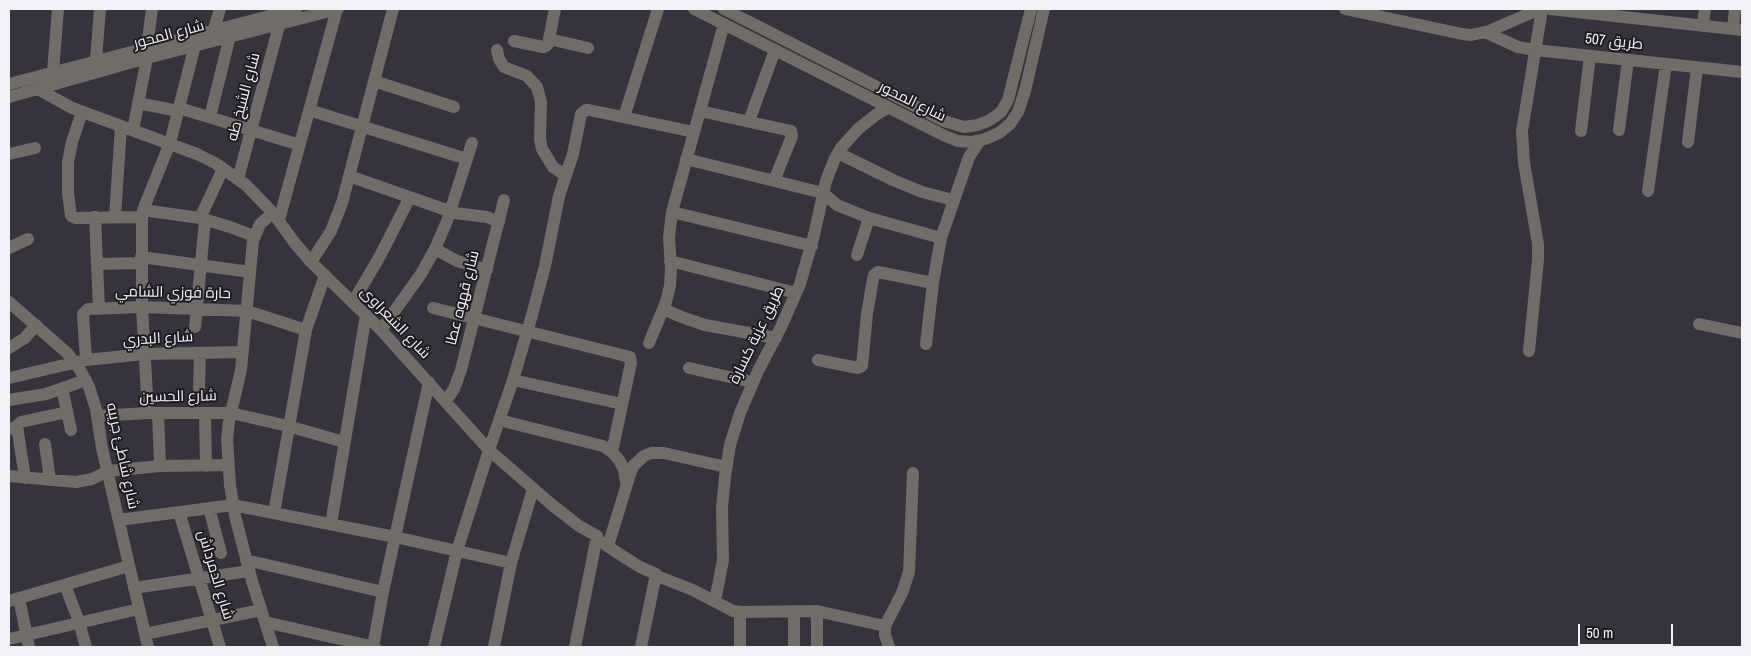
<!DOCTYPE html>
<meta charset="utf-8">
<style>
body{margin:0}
#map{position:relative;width:1751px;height:656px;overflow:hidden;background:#37333e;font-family:"Archivo Narrow",sans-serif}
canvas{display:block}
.frame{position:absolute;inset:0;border:10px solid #f3f1f8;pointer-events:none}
.scale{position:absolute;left:1578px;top:624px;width:95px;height:22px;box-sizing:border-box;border:2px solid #f3f1f8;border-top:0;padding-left:6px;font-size:15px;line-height:18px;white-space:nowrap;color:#f3f1f8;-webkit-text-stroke:4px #1e1c21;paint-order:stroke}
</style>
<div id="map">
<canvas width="1751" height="656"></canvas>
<div class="frame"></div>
<div class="scale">50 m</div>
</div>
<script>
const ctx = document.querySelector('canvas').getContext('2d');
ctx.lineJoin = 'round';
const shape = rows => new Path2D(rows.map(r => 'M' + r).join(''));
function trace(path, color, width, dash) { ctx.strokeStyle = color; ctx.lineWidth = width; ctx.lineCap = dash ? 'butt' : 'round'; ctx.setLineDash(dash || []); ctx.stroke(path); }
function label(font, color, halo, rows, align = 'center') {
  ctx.font = font + ' "Archivo Narrow",Cairo,sans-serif'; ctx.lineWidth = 4; ctx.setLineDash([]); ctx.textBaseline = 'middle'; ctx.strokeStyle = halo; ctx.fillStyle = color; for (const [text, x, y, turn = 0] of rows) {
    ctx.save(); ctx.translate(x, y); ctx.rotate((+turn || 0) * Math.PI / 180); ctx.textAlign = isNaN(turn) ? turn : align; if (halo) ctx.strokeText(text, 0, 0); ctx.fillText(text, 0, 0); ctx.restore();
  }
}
const minor = shape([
 [694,9,945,136,958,141,971,142,985,139,999,133,1010,124,1018,112,1025,91,1044,9],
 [724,9,944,121,964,127,978,125,990,120,1001,112,1008,100,1031,9],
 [1345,9,1462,34,1471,35,1489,31,1540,9],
 [1550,9,1742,30],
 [1703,26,1705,9],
 [214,29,220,9],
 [1733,29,1735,9],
 [1485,32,1518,47,1535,50,1742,72],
 [549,39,588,48],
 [514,41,543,47,546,46,548,44,555,9],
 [147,47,152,9],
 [497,50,499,59,504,67,527,76,537,87,541,102,540,139,542,149,553,167,566,176],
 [96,60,100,9],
 [53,72,58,9],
 [374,81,454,107],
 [9,84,296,9],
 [38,89,72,108,197,154,215,163,246,185,273,213,294,242,311,262,381,330,489,450,551,504,579,526,597,536,598,540,624,557,640,567,656,574,657,576,693,590,733,611,740,612,817,611,885,626],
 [9,97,147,58,338,9],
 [138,103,178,111],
 [179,108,300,145],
 [309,110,467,159],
 [700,111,791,131,792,136,774,181],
 [82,112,72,142,68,162,68,193,71,216,75,218,142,217],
 [210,117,230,36],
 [624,117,658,9],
 [749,121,775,50],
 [133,130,147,58],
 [1619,130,1628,60],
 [1581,131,1590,56],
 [1688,142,1697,68],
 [838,153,893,180,922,192,953,200],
 [9,154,35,148],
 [686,159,823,193,837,205,869,218,941,238],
 [349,176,455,213,487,217,499,222],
 [238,179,280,22],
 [1648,191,1666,64],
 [143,210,200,218,230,227,254,236],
 [672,212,812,246],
 [273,213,260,224,253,241,241,370,229,421,227,439,230,485,235,516,252,581,273,647],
 [95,217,99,309],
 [115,217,121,126],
 [200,218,223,169],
 [279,220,337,9],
 [9,248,28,239],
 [435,249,457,261,487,270],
 [857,255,869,218],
 [141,257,250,272],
 [670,261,796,293],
 [311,262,331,231,342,203,393,9],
 [97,264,141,263],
 [9,302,67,353,79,368,89,387,96,409,102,448,148,647],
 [353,302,380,256,410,197],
 [433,308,630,357,631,363,612,452],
 [663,309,684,318,705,325,776,338],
 [1699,324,1742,333],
 [195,327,205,220],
 [381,330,421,274,435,249,447,221,472,143],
 [649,343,666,302,670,286,671,269,669,237,672,212,724,24],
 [926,344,933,283,941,238,969,157,979,142],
 [9,348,25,338,36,325],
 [1529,351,1538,260,1538,244,1524,163,1522,131,1542,9],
 [86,360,83,314,88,309,142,307,247,311,306,330],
 [818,360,858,368,862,366,867,314,873,279,874,275,878,272,933,283],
 [689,368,752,382],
 [9,378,86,360,145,354,243,352],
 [513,380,622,404],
 [62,388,71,430],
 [199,388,200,353],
 [9,400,46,394,86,380],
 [446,401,454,389,461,370,504,200],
 [148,413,142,307,142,217,145,205,170,143,195,45],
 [158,413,160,466],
 [205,413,206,466],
 [97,416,148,413,231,413,288,426,344,442],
 [499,420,603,446,612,452,619,460,624,469,626,483],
 [17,426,25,478],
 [9,429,17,426,21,422,67,412],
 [45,444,50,480],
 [9,476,76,482,92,479,108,471,160,466,228,465],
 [209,508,221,553],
 [179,512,220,647],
 [274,513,306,330,325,275],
 [119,520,233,505,395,537,511,563],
 [331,524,366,315],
 [608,546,631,471,634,465,644,456,651,453,664,453,726,467],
 [246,560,383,592],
 [65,585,79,622,86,647],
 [134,588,249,571],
 [19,598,29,647],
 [9,601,129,566],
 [715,601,723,560,722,507,725,477,730,445,740,413,758,371,781,327,800,284,814,235,826,181,835,158,841,148,858,129,877,114,888,108],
 [794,611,794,647],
 [265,622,375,647],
 [145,634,261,610],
 [9,639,139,609],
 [373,647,383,592,429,382],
 [434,647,457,551,489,450,513,380,532,315,545,266,559,196,573,154,581,114,586,110,589,110,694,132],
 [494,647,511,563,533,489],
 [575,647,597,536],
 [641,647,656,574],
 [740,647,740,612],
 [817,647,817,611],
 [889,647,885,635,885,626,902,593,909,572,913,473]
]);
const streetNames = [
 ["شارع المحور",169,35,-15],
 ["طريق 507",1614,42,6],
 ["شارع الشيخ طه",244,97,-75],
 ["شارع المحور",912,102,26],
 ["حارة فوزي الشامي",173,293,1],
 ["شارع قهوه عطا",463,298,-76],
 ["شارع الشعراوى",395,323,46],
 ["طريق عزبة كسارة",757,335,-64],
 ["شارع البدري",158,339,-3],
 ["شارع الحسين",178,397,-1],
 ["شارع شاطئ جريبه",122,456,78],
 ["شارع الدمرداش",215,575,73]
];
trace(minor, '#706c68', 12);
label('15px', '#f3f1f8', '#1e1c21', streetNames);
</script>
